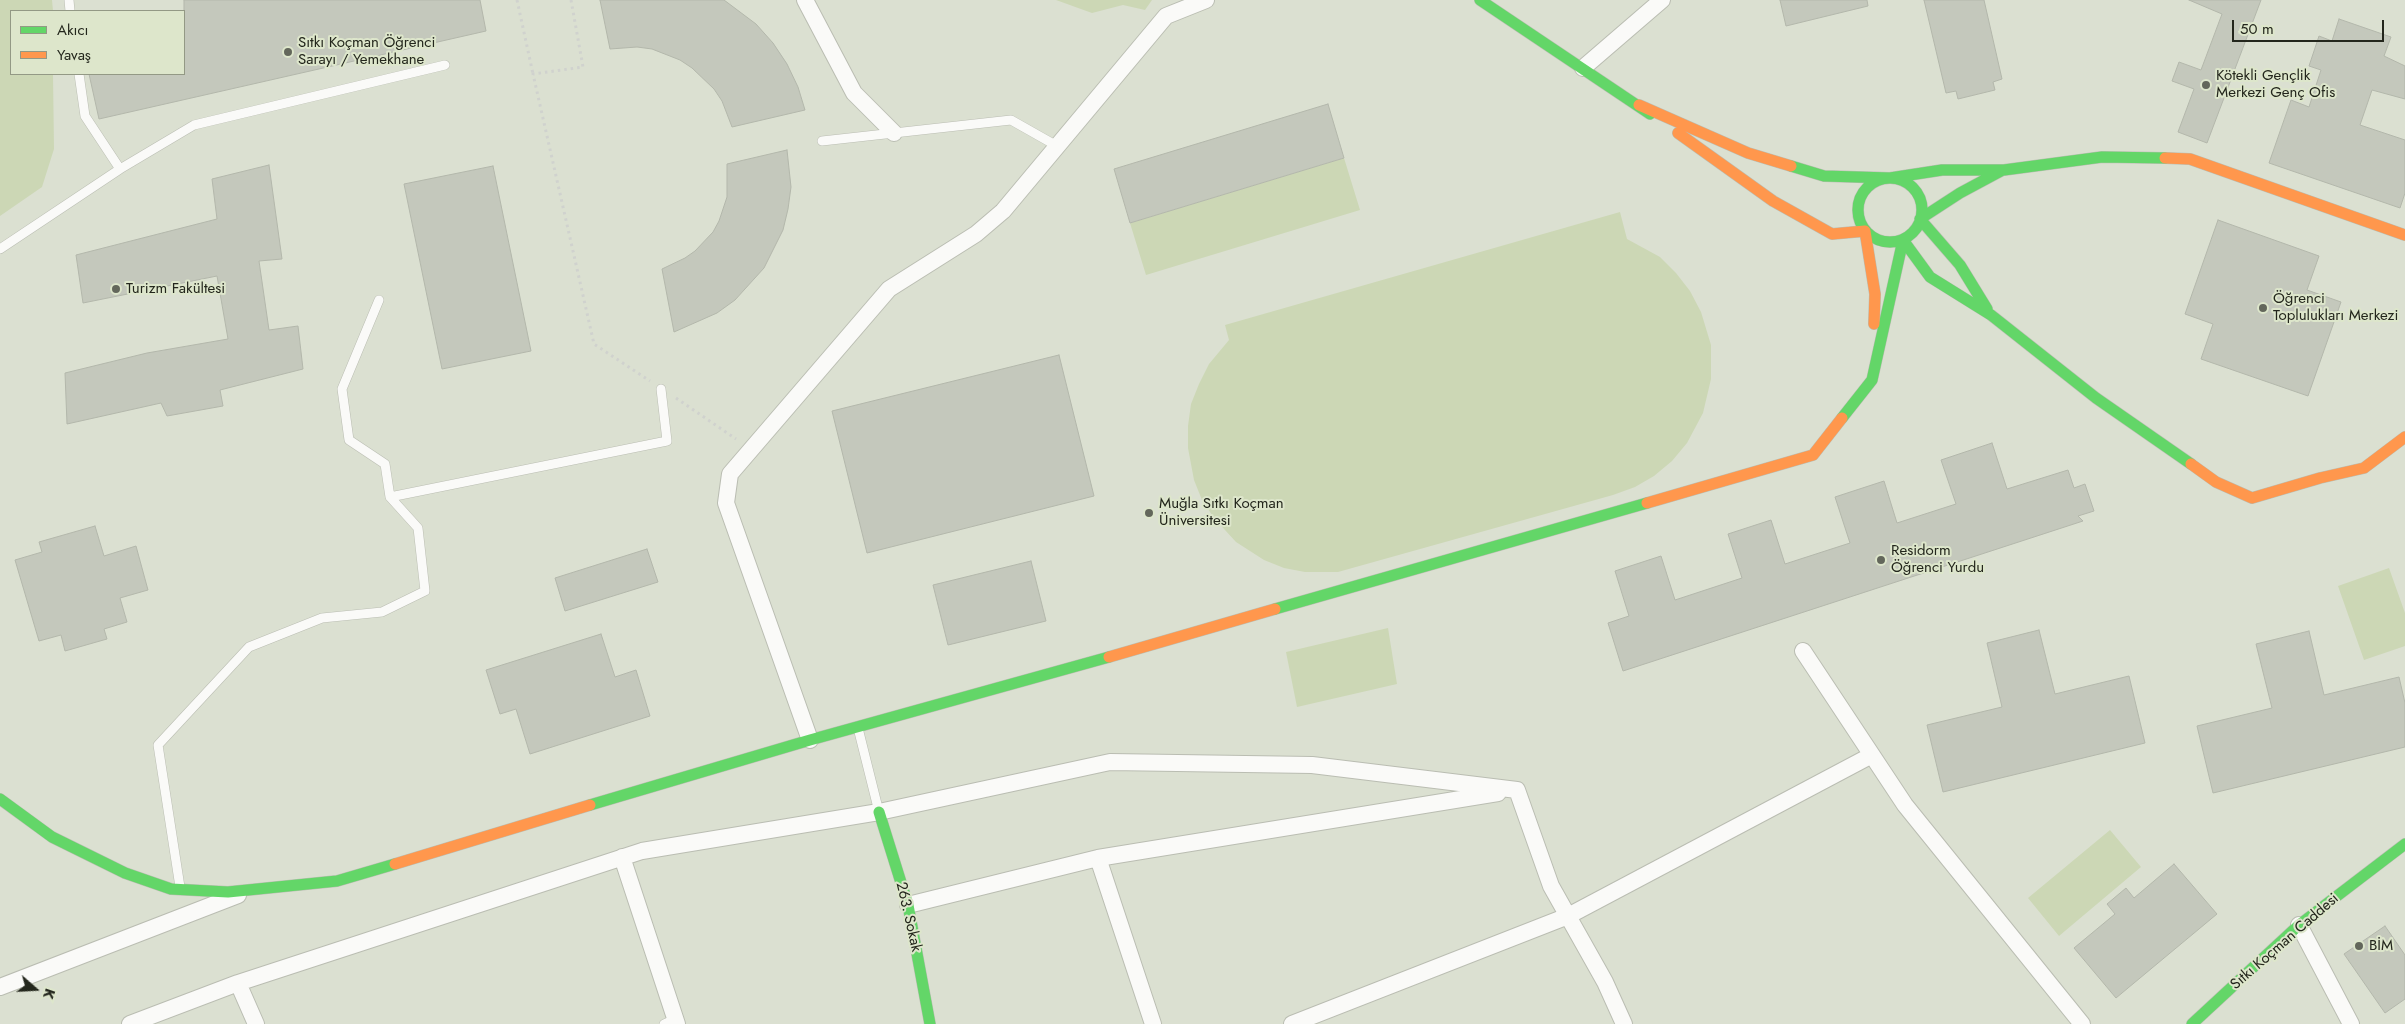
<!DOCTYPE html>
<meta charset="utf-8">
<style>
body{margin:0}
#map{position:relative;width:2405px;height:1024px;overflow:hidden;background:#dbe0d1;font-family:Jost,sans-serif}
canvas{display:block}
.legend{position:absolute;left:10px;top:10px;width:175px;height:65px;box-sizing:border-box;background:#dde6cb;border:1px solid #939985;margin:0;padding:6px 9px;list-style:none;font-size:15px;color:#23261c}
.legend li{display:flex;align-items:center;gap:10px;height:25px}
.legend b{width:25px;border:1px solid #939985}
.north{position:absolute;left:10px;top:964px;width:50px;height:50px;-webkit-text-stroke:4px #dde6cb;paint-order:stroke;rotate:109deg;font-size:14px;font-weight:700;line-height:20px;text-align:center;color:#23261c}
.north::after{content:'';display:block;margin:auto;width:18px;height:22px;background:#23261c;clip-path:polygon(50% 0,100% 100%,50% 72%,0 100%)}
.scale{position:absolute;left:2232px;top:20px;width:152px;height:22px;box-sizing:border-box;border:2px solid #23261c;border-top:0;padding-left:6px;font-size:15px;line-height:18px;white-space:nowrap;color:#23261c;-webkit-text-stroke:4px #dde6cb;paint-order:stroke}
</style>
<div id="map">
<canvas width="2405" height="1024"></canvas>
<ul class="legend">
<li><b style="height:6px;background:#63d668"></b>Akıcı</li>
<li><b style="height:6px;background:#ff974d"></b>Yavaş</li>
</ul>
<div class="north">K</div>
<div class="scale">50 m</div>
</div>
<script>
const ctx = document.querySelector('canvas').getContext('2d');
ctx.lineJoin = 'round';
function paint(path, color) { ctx.fillStyle = color; ctx.fill(path, 'evenodd'); }
const shape = rows => new Path2D(rows.map(r => 'M' + r).join(''));
function trace(path, color, width, dash) { ctx.strokeStyle = color; ctx.lineWidth = width; ctx.lineCap = dash ? 'butt' : 'round'; ctx.setLineDash(dash || []); ctx.stroke(path); }
function label(font, color, halo, rows, align = 'center') {
  ctx.font = font + ' Jost,sans-serif'; ctx.lineWidth = 4; ctx.setLineDash([]); ctx.textBaseline = 'middle'; ctx.strokeStyle = halo; ctx.fillStyle = color; for (const [text, x, y, turn = 0] of rows) {
    ctx.save(); ctx.translate(x, y); ctx.rotate((+turn || 0) * Math.PI / 180); ctx.textAlign = isNaN(turn) ? turn : align; if (halo) ctx.strokeText(text, 0, 0); ctx.fillText(text, 0, 0); ctx.restore();
  }
}
const green = shape([
 [0,0,52,0,53,11,11,11,11,74,53,74,54,149,42,187,0,216],
 [1056,0,1152,0,1145,10,1123,5,1092,13],
 [1344,158,1360,210,1146,275,1130,223],
 [1620,212,1627,239,1660,257,1676,273,1690,291,1701,312,1711,345,1711,379,1703,413,1687,443,1672,461,1654,476,1635,487,1613,495,1338,572,1305,572,1284,568,1264,560,1236,542,1214,518,1202,500,1194,480,1188,448,1188,426,1191,404,1199,384,1209,364,1229,340,1225,325],
 [2389,568,2405,613,2405,646,2364,660,2338,586],
 [1388,628,1397,684,1297,707,1286,652],
 [2110,830,2141,867,2059,936,2028,898]
]);
const building = shape([
 [184,0,480,0,486,31,99,119,89,74,184,74,184,0],
 [600,0,724,0,756,24,773,43,787,64,798,87,805,110,732,127,722,101,714,89,692,68,680,60,652,49,637,47,610,49,600,0],
 [1780,0,1867,0,1868,6,1786,26,1780,0],
 [1924,0,1984,0,2002,79,1993,82,1995,90,1958,99,1956,91,1946,93,1924,0],
 [2189,0,2261,0,2207,143,2178,132,2194,89,2172,81,2179,62,2201,70,2222,14,2189,0],
 [2339,19,2391,37,2384,56,2405,66,2405,99,2372,90,2360,125,2405,140,2405,193,2400,208,2269,163,2291,100,2309,107,2321,70,2309,66,2319,36,2332,41,2339,19],
 [1328,104,1344,158,1130,223,1114,169,1328,104],
 [787,150,791,187,788,209,783,230,764,268,735,300,717,313,674,332,662,269,685,258,695,251,713,232,719,221,727,197,727,164,787,150],
 [269,165,282,259,259,261,269,330,298,326,303,369,220,390,223,406,167,416,161,403,67,424,65,373,147,353,228,339,217,276,83,303,76,255,217,219,212,179,269,165],
 [493,166,531,351,442,369,404,184,493,166],
 [2218,220,2319,256,2307,290,2341,302,2308,396,2201,359,2213,324,2185,314,2218,220],
 [1059,355,1094,496,867,553,832,411,1059,355],
 [1992,443,2007,489,2068,470,2074,488,2085,484,2094,511,2078,516,2083,521,1623,671,1608,623,1629,616,1615,571,1661,556,1675,600,1742,578,1728,534,1771,520,1785,564,1850,543,1835,497,1884,481,1897,523,1956,504,1941,460,1992,443],
 [95,526,104,556,136,546,148,590,120,598,127,622,104,629,107,639,65,651,61,635,39,641,15,560,42,552,39,542,95,526],
 [647,549,658,582,565,611,555,578,647,549],
 [1031,561,1046,621,948,645,933,585,1031,561],
 [2039,630,2055,694,2129,676,2145,743,1943,792,1927,725,2002,707,1987,643,2039,630],
 [2309,631,2324,695,2399,677,2405,703,2405,747,2213,793,2197,726,2272,708,2256,644,2309,631],
 [601,634,615,677,636,670,650,716,530,754,516,709,500,714,486,670,601,634],
 [2174,864,2217,914,2116,998,2074,948,2115,914,2107,904,2126,888,2134,898,2174,864],
 [2385,926,2405,955,2405,999,2385,1013,2344,954,2385,926]
]);
const path = shape([
 [517,0,533,74],
 [571,0,583,67,533,74,594,344,650,381],
 [676,398,736,439]
]);
const lane = shape([
 [69,0,70,11],
 [79,74,85,116,120,169],
 [822,141,1011,120,1057,146],
 [0,249,120,169,194,125,445,65],
 [379,300,342,389,349,440,385,464,390,497,667,441,661,389],
 [858,728,879,812],
 [180,887,158,745,249,647,322,618,382,612,425,591,418,528,390,497],
 [664,1024,675,1019]
]);
const street = shape([
 [805,0,854,93,894,133],
 [1583,68,1662,0],
 [1803,651,1905,805,2082,1024],
 [810,740,726,503,730,474,889,289,976,234,1003,211,1166,16,1206,0],
 [622,857,677,1024],
 [1098,858,1498,793],
 [908,905,1098,858,1153,1024],
 [2299,925,2351,1024],
 [238,983,256,1024],
 [0,987,238,895],
 [130,1024,238,983,642,851,879,812,1110,762,1312,765,1517,790,1551,886,1605,982,1624,1024],
 [1292,1024,1568,916,1872,755]
]);
const fast = shape([
 [1480,0,1650,114],
 [1791,166,1824,176,1890,178,1942,170,2004,170,2102,157,2165,158],
 '1858 210a32 32 0 1 1 64 0a32 32 0 1 1-64 0Z',
 [1903,240,1930,277,1991,315,2096,398,2191,464],
 [1987,309,1960,265,1920,219,1960,193,2001,171],
 [1842,418,1872,380,1903,240],
 [1275,609,1647,503],
 [0,799,52,837,125,873,171,889,228,892,337,881,395,864],
 [590,805,810,740,1109,657],
 [879,812,908,905,930,1024],
 [2192,1024,2299,925,2405,844]
]);
const slow = shape([
 [1639,105,1748,153,1791,166],
 [1678,133,1773,201,1832,234,1865,231,1875,294,1874,324],
 [2165,158,2190,159,2405,235],
 [2191,464,2216,482,2252,498,2320,478,2364,468,2405,437],
 [1647,503,1813,455,1842,418],
 [1109,657,1275,609],
 [395,864,590,805]
]);
const markers = [
 [288,52,5,"#63675b"],
 [2206,85,5,"#63675b"],
 [116,289,5,"#63675b"],
 [2263,308,5,"#63675b"],
 [1149,513,5,"#63675b"],
 [1881,560,5,"#63675b"],
 [2359,946,5,"#63675b"]
];
const poiNames = [
 ["Sıtkı Koçman Öğrenci",298,43],
 ["Sarayı / Yemekhane",298,60],
 ["Kötekli Gençlik",2216,76],
 ["Merkezi Genç Ofis",2216,93],
 ["Turizm Fakültesi",126,289],
 ["Öğrenci",2273,299],
 ["Toplulukları Merkezi",2273,316],
 ["Muğla Sıtkı Koçman",1159,504],
 ["Üniversitesi",1159,521],
 ["Residorm",1891,551],
 ["Öğrenci Yurdu",1891,568],
 ["BİM",2369,946]
];
const streetNames = [
 ["263. Sokak",908,917,77],
 ["Sıtkı Koçman Caddesi",2285,942,-41]
];
paint(green, '#ccd7b5');
paint(building, '#c4c8bc');
trace(building, '#b3b7ab', 1);
trace(lane, '#babdb2', 10);
trace(street, '#babdb2', 18);
trace(fast, '#babdb2', 12);
trace(slow, '#babdb2', 12);
trace(path, '#d0d2ce', 3, [2.5, 4]);
trace(lane, '#fafaf8', 9);
trace(street, '#fafaf8', 16);
trace(fast, '#63d668', 11);
trace(slow, '#ff974d', 11);
for (const [x, y, r, color] of markers) { const dot = new Path2D(); dot.arc(x, y, r, 0, 2 * Math.PI); ctx.fillStyle = color; ctx.fill(dot); trace(dot, '#dde6cb', 2); }
label('15px', '#23261c', '#dde6cb', poiNames, 'left');
label('15px', '#23261c', '#dde6cb', streetNames);
</script>
